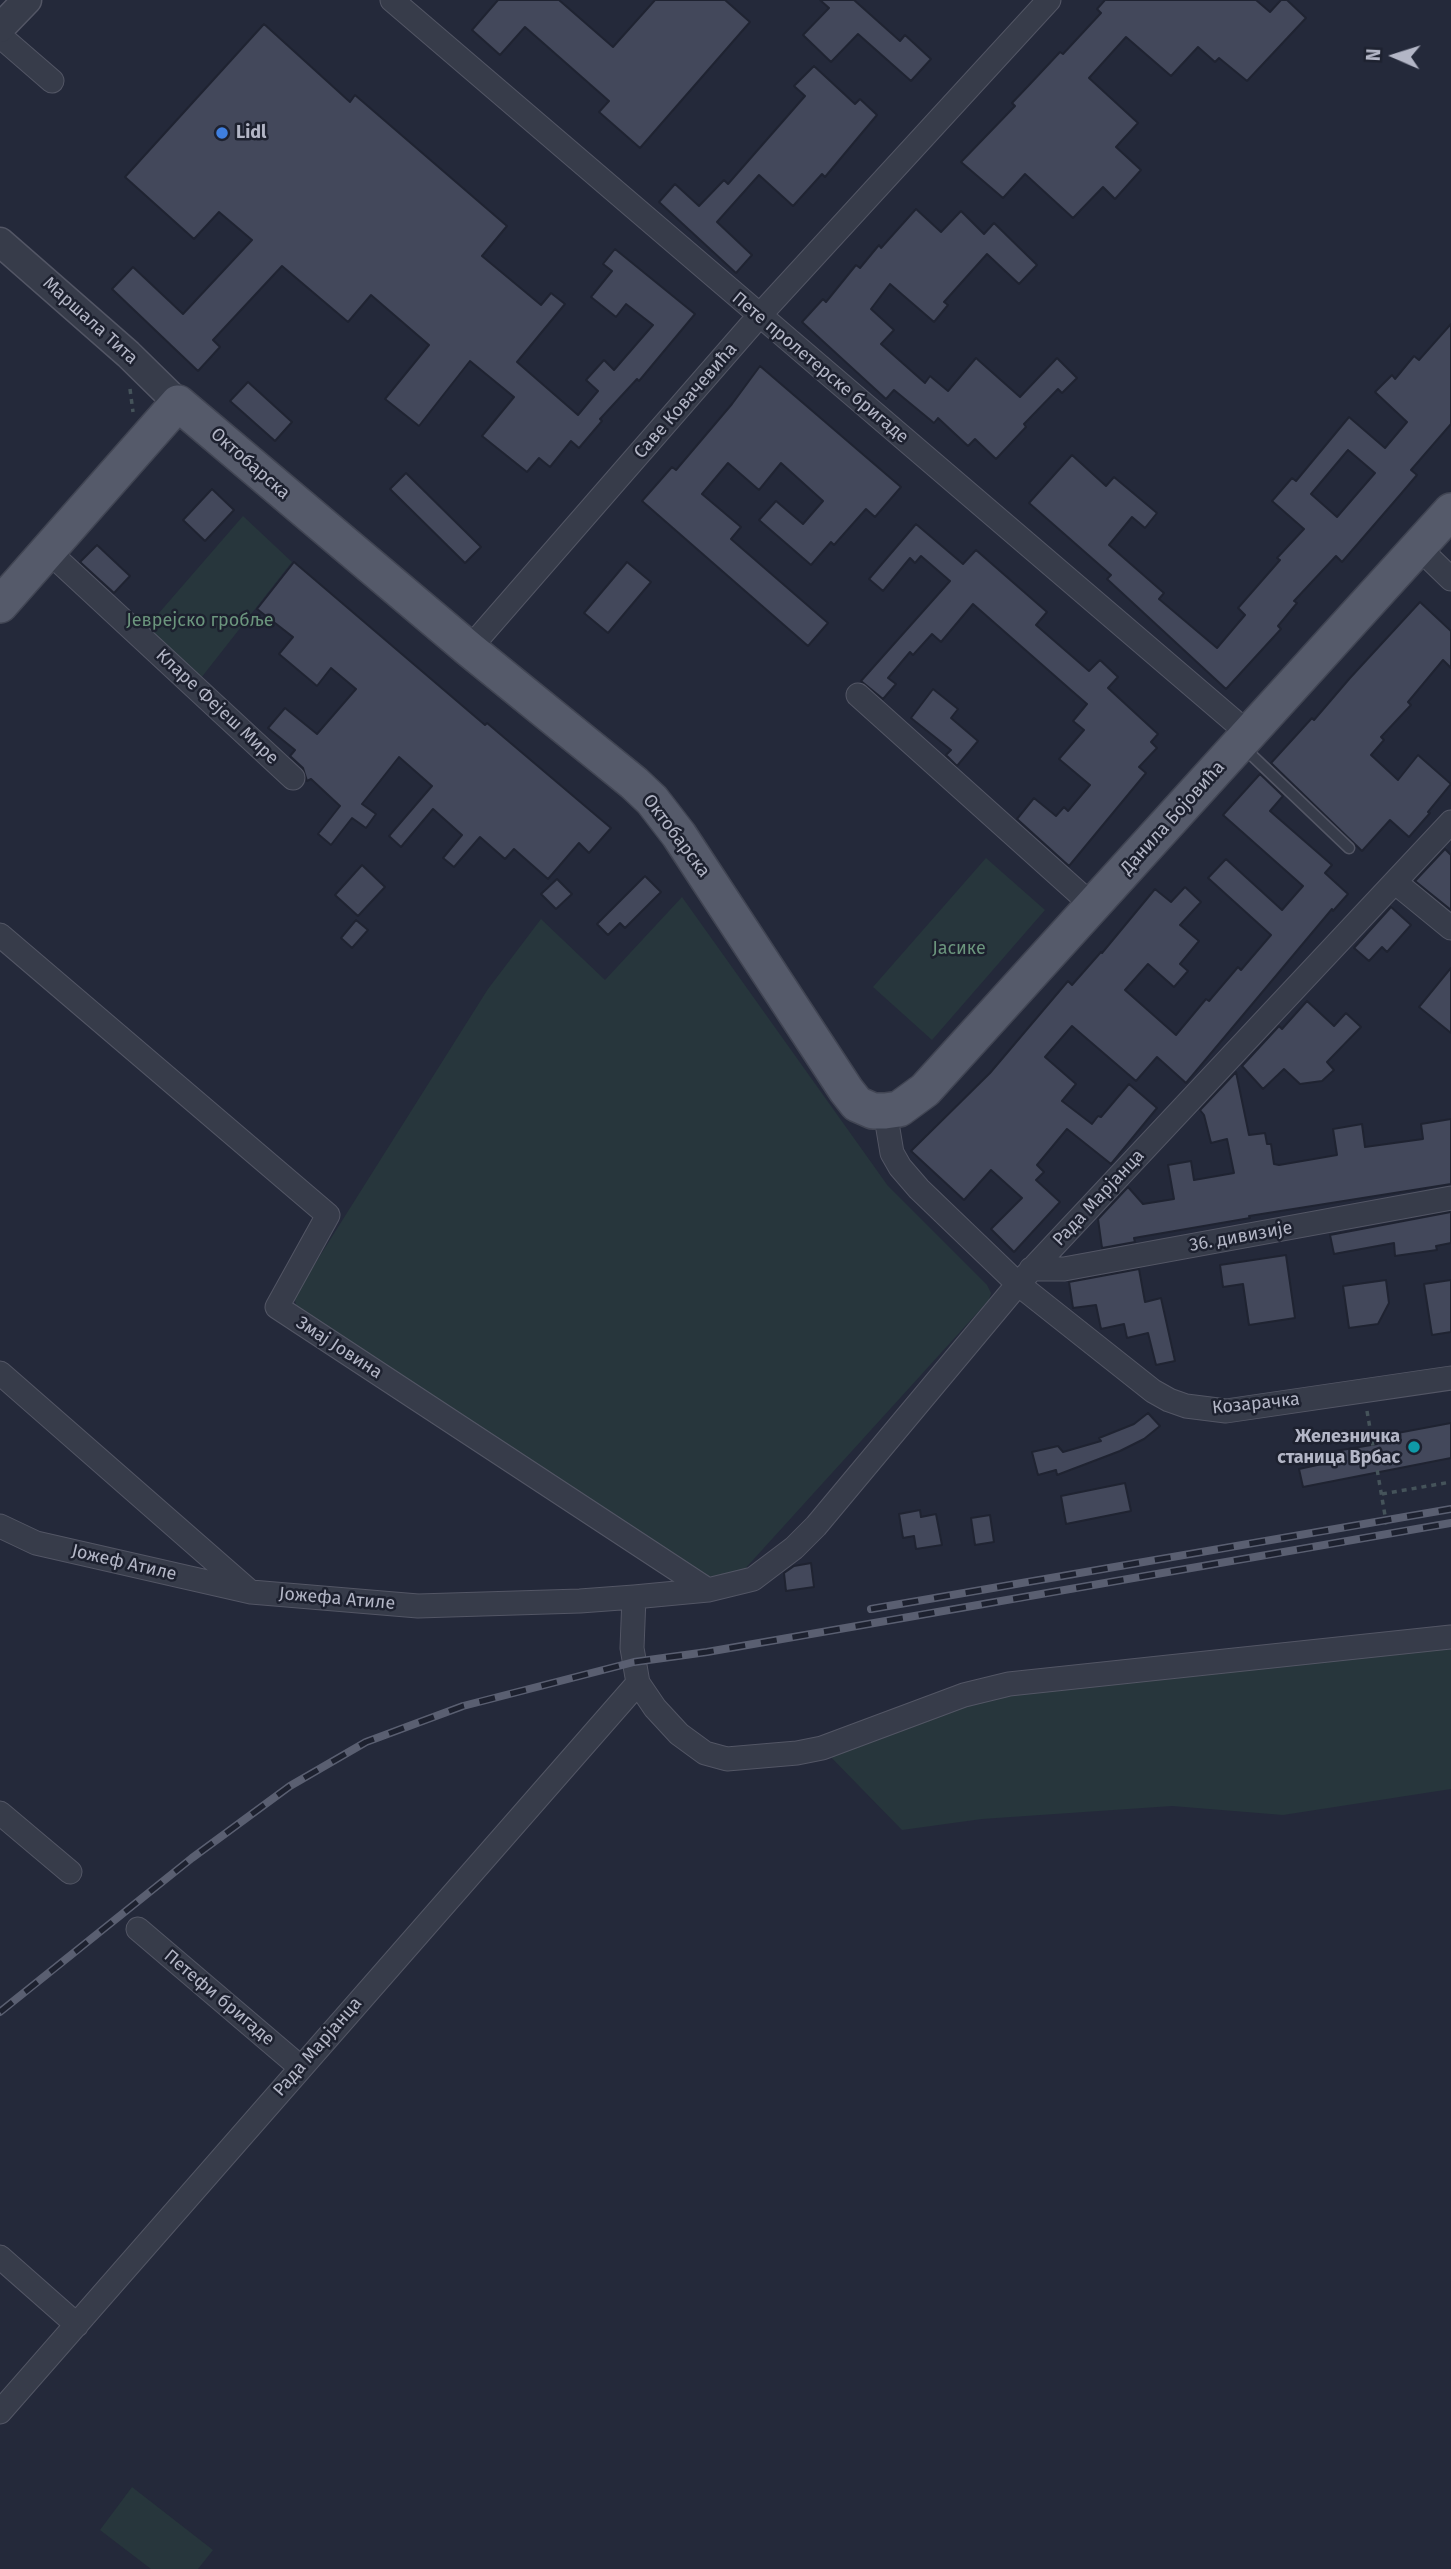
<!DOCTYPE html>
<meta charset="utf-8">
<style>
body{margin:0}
#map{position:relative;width:1451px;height:2569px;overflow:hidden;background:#24293a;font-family:"Fira Sans",sans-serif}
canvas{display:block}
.north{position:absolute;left:1360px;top:21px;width:70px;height:70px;-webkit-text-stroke:5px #1d212f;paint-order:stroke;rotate:273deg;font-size:19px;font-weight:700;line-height:28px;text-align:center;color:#b3b6c6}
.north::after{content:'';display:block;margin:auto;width:24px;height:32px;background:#b3b6c6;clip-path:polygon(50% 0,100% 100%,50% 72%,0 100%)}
</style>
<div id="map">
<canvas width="1451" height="2569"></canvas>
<div class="north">N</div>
</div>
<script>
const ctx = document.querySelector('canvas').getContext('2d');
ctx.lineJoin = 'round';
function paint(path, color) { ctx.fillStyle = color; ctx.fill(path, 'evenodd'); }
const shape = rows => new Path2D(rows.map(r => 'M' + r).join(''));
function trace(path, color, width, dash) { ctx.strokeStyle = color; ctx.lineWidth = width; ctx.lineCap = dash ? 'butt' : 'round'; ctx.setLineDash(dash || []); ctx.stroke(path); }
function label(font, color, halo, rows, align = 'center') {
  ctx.font = font + ' "Fira Sans",sans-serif'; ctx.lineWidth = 5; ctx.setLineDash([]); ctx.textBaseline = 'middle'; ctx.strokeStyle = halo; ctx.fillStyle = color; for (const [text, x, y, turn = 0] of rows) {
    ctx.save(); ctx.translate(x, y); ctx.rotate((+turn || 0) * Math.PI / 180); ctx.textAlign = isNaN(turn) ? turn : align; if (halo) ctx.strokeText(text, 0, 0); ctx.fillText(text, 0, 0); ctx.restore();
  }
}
const green = shape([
 [243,516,292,562,201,678,146,628],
 [986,858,1045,910,932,1040,873,987],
 [682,897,888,1186,987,1285,991,1293,989,1300,743,1571,703,1578,298,1312,294,1297,488,989,541,919,605,980],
 [1451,1637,1451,1789,1283,1815,1172,1806,982,1819,902,1830,822,1748,964,1695],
 [132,2487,213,2550,198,2569,151,2569,100,2530]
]);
const building = shape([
 [498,0,559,0,613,47,655,0,725,0,750,22,640,148,599,112,609,101,525,27,500,55,472,30,498,0],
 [820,0,854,0,900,41,905,35,931,59,911,81,858,34,831,62,803,35,829,8,820,0],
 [1105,0,1256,0,1270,12,1281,0,1287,0,1306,18,1247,81,1219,58,1215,62,1198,47,1171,76,1126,37,1089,78,1138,123,1116,147,1141,170,1115,199,1103,187,1073,218,1025,174,1003,198,961,162,1015,106,1012,103,1031,83,1060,52,1063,54,1101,13,1097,9,1105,0],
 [264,24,350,102,355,95,507,226,482,256,541,305,551,293,565,304,517,362,578,415,598,391,586,380,604,360,614,370,653,325,626,304,616,317,591,297,612,271,603,264,615,249,695,314,639,381,637,379,600,419,602,421,579,448,571,441,550,467,539,458,527,472,482,436,514,397,470,361,419,426,385,399,429,345,371,295,348,322,282,266,213,340,220,347,198,371,112,289,133,267,183,314,252,240,219,212,194,239,125,177,264,24],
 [814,66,855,104,860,99,877,115,825,177,822,174,793,206,759,175,717,222,752,255,736,273,659,202,675,184,699,206,724,180,728,184,805,96,794,86,814,66],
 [916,209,941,232,961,211,984,234,994,223,1037,265,1019,284,987,254,944,302,948,305,934,322,890,284,871,309,894,330,881,344,925,383,930,376,948,391,976,358,1020,397,1057,358,1077,378,1062,393,1058,389,1024,424,1026,427,996,459,975,439,968,446,938,418,934,423,894,390,886,399,802,322,823,299,826,302,856,265,860,268,879,245,881,248,916,209],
 [1451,324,1451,424,1411,470,1417,475,1400,495,1342,562,1336,556,1294,601,1297,603,1278,626,1281,629,1226,689,1107,579,1111,575,1029,503,1072,455,1106,486,1114,477,1157,513,1145,528,1132,517,1109,545,1164,593,1159,599,1217,648,1245,615,1238,608,1280,560,1277,558,1304,529,1272,501,1292,478,1296,481,1349,417,1385,448,1407,422,1375,392,1392,375,1395,379,1414,356,1419,360,1451,324],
 [1348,450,1375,473,1337,517,1311,494,1348,450],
 [760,366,901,487,875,517,866,509,834,545,831,542,811,565,759,520,776,501,803,524,823,501,781,463,759,490,728,463,702,494,741,527,731,539,828,623,808,646,642,501,672,467,676,470,732,404,760,366],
 [248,382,292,422,275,441,230,401,248,382],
 [406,473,481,547,465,563,390,489,406,473],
 [212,489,234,510,205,541,183,520,212,489],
 [916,524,963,564,976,550,1047,612,1036,625,1089,671,1100,660,1118,677,1108,688,1158,734,1151,742,1157,748,1139,767,1146,773,1069,866,1017,819,1034,798,1056,816,1064,807,1068,811,1090,785,1059,759,1084,730,1073,721,1087,704,1072,691,973,604,941,642,932,634,913,655,910,652,888,678,896,684,883,699,861,681,950,581,921,556,915,563,910,558,883,591,869,579,916,524],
 [97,545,130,576,114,593,80,562,97,545],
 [294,562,485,725,487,723,611,828,589,853,579,843,548,879,514,849,505,859,480,837,454,867,443,858,462,835,433,809,401,847,389,836,432,786,399,757,362,804,376,814,366,828,352,818,331,845,318,834,340,806,311,779,307,781,303,768,290,756,295,750,268,728,285,708,317,734,356,689,331,668,317,686,279,654,293,637,257,609,294,562],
 [627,562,651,582,608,633,584,613,627,562],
 [1420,602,1451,631,1451,668,1443,660,1408,702,1411,705,1381,737,1384,740,1371,755,1398,780,1418,755,1451,784,1428,812,1430,813,1409,837,1390,820,1362,851,1271,763,1312,718,1314,720,1350,678,1420,602],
 [933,689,958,709,951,718,978,741,957,766,946,755,951,750,911,718,933,689],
 [1260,774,1283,796,1270,811,1332,865,1325,873,1348,894,1333,911,1332,909,1186,1083,1157,1057,1136,1081,1072,1026,1045,1057,1076,1084,1062,1101,1092,1124,1098,1116,1101,1117,1129,1084,1157,1108,1111,1164,1067,1129,1037,1165,1044,1172,1036,1180,1060,1202,1014,1252,991,1229,1022,1198,991,1170,964,1200,911,1151,990,1073,1068,981,1072,985,1101,952,1102,953,1155,889,1171,902,1185,887,1201,902,1180,925,1199,941,1180,964,1188,971,1174,987,1148,964,1125,990,1176,1035,1206,999,1209,1001,1238,967,1241,970,1271,935,1208,878,1226,859,1282,910,1303,886,1223,815,1260,774],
 [1445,849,1451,855,1451,910,1415,881,1445,849],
 [362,865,385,887,358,916,335,895,362,865],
 [645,876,661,892,625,928,620,923,608,935,597,924,645,876],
 [557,879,572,894,556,909,541,894,557,879],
 [1391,907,1411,925,1387,952,1382,947,1369,961,1354,948,1391,907],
 [356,920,368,930,352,948,341,938,356,920],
 [1451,968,1451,1033,1419,1007,1451,968],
 [1307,1001,1334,1026,1346,1013,1361,1027,1327,1062,1334,1070,1322,1081,1300,1084,1284,1069,1263,1089,1242,1066,1279,1026,1282,1029,1307,1001],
 [1236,1072,1249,1135,1265,1133,1267,1144,1271,1144,1274,1164,1279,1165,1337,1155,1333,1129,1362,1124,1365,1147,1423,1139,1421,1124,1451,1119,1451,1184,1249,1216,1250,1218,1134,1238,1135,1242,1102,1248,1098,1219,1128,1187,1143,1204,1174,1199,1168,1165,1191,1161,1194,1180,1234,1173,1227,1139,1211,1143,1204,1115,1200,1110,1236,1072],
 [1451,1212,1451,1243,1436,1246,1437,1250,1395,1256,1394,1243,1334,1254,1330,1235,1451,1212],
 [1286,1255,1295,1318,1249,1325,1243,1284,1223,1287,1220,1265,1286,1255],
 [1139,1269,1145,1302,1161,1298,1175,1361,1156,1365,1148,1333,1127,1338,1124,1324,1101,1329,1096,1305,1073,1308,1069,1282,1139,1269],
 [1386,1280,1389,1303,1378,1324,1349,1328,1343,1286,1386,1280],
 [1451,1280,1451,1332,1432,1335,1424,1284,1451,1280],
 [1148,1413,1160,1426,1144,1439,1120,1451,1057,1475,1056,1470,1038,1475,1032,1452,1058,1446,1063,1452,1101,1441,1099,1438,1134,1424,1148,1413],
 [1451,1423,1451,1458,1303,1487,1299,1469,1331,1462,1330,1452,1377,1444,1376,1437,1451,1423],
 [1125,1483,1131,1511,1066,1524,1061,1496,1125,1483],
 [920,1510,921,1517,936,1514,942,1545,916,1549,914,1536,903,1538,899,1514,920,1510],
 [990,1515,994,1542,975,1545,971,1518,990,1515],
 [811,1563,814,1587,786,1591,784,1573,794,1566,811,1563]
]);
const path = shape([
 [130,389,133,412],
 [1367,1411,1387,1527],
 [1382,1494,1451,1482]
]);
const service = shape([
 [1242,746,1349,848]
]);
const minor = shape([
 [392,0,1249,734],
 [0,36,52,81],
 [1418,547,1451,579],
 [48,551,293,778],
 [469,649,759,316,1049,0],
 [858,695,1093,906],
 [1396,883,1451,928],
 [0,935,328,1215,277,1307,708,1590],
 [885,1111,892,1153,900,1167,919,1189,1018,1284,1153,1391,1169,1400,1186,1406,1226,1411,1451,1378],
 [1031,1269,1064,1269,1451,1198],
 [0,1373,248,1590],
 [0,1526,36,1543,251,1592,418,1606,580,1601,634,1597,708,1590,753,1579,794,1548,816,1526,1018,1284,1451,822],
 [634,1597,632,1648,638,1683,655,1708,679,1734,705,1753,727,1759,797,1753,822,1748,964,1695,1009,1684,1451,1637],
 [0,1813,70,1872],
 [138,1929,300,2067],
 [0,2257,77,2325],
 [0,2412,638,1683]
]);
const tertiary = shape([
 [0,28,27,0],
 [0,242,128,354,178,403]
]);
const primary = shape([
 [0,605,178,403,469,649,634,783,652,800,679,835,846,1090,857,1104,873,1111,885,1111,899,1109,925,1090,1451,511]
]);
const rail = shape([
 [871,1609,1451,1509],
 [0,2012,192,1858,290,1786,366,1742,463,1706,634,1662,707,1652,1451,1523]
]);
const markers = [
 [222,133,7,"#3f7fe0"],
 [1414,1447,7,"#0f9aa8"]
];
const poiNames = [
 ["Lidl",236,133],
 ["Железничка",1400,1437,"right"],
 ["станица Врбас",1400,1458,"right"]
];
const streetNames = [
 ["Маршала Тита",90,321,42],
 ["Пете пролетерске бригаде",820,368,40],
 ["Саве Ковачевића",686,401,-49],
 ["Октобарска",250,464,41],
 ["Кларе Фејеш Мире",217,707,43],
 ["Данила Бојовића",1173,818,-48],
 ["Октобарска",676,836,53],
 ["Рада Марјанца",1099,1198,-47],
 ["36. дивизије",1241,1237,-10],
 ["Змај Јовина",339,1348,33],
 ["Козарачка",1256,1404,-6],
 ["Јожеф Атиле",124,1563,13],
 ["Јожефа Атиле",337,1599,5],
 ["Петефи бригаде",219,1998,40],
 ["Рада Марјанца",318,2047,-49]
];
const parkNames = [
 ["Јеврејско гробље",200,621],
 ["Јасике",959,949]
];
paint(green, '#27363c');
paint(building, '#43485b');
trace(building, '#1f2331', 2);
trace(service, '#535665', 13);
trace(minor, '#535665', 25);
trace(tertiary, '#535665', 31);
trace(primary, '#414553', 38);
trace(path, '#45535a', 3.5, [5, 5]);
trace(service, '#373c4a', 10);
trace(minor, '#373c4a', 23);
trace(tertiary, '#373c4a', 28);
trace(primary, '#555a6a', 35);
trace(rail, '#5a5f71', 8);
trace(rail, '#1d212f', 5, [16]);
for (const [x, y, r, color] of markers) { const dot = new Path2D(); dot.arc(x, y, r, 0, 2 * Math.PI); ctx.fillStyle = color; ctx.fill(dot); trace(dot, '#1d212f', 2.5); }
label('bold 18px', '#b3b6c6', '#1d212f', poiNames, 'left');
label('18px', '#b3b6c6', '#1d212f', streetNames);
label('18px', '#6b957d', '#1d212f', parkNames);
</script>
